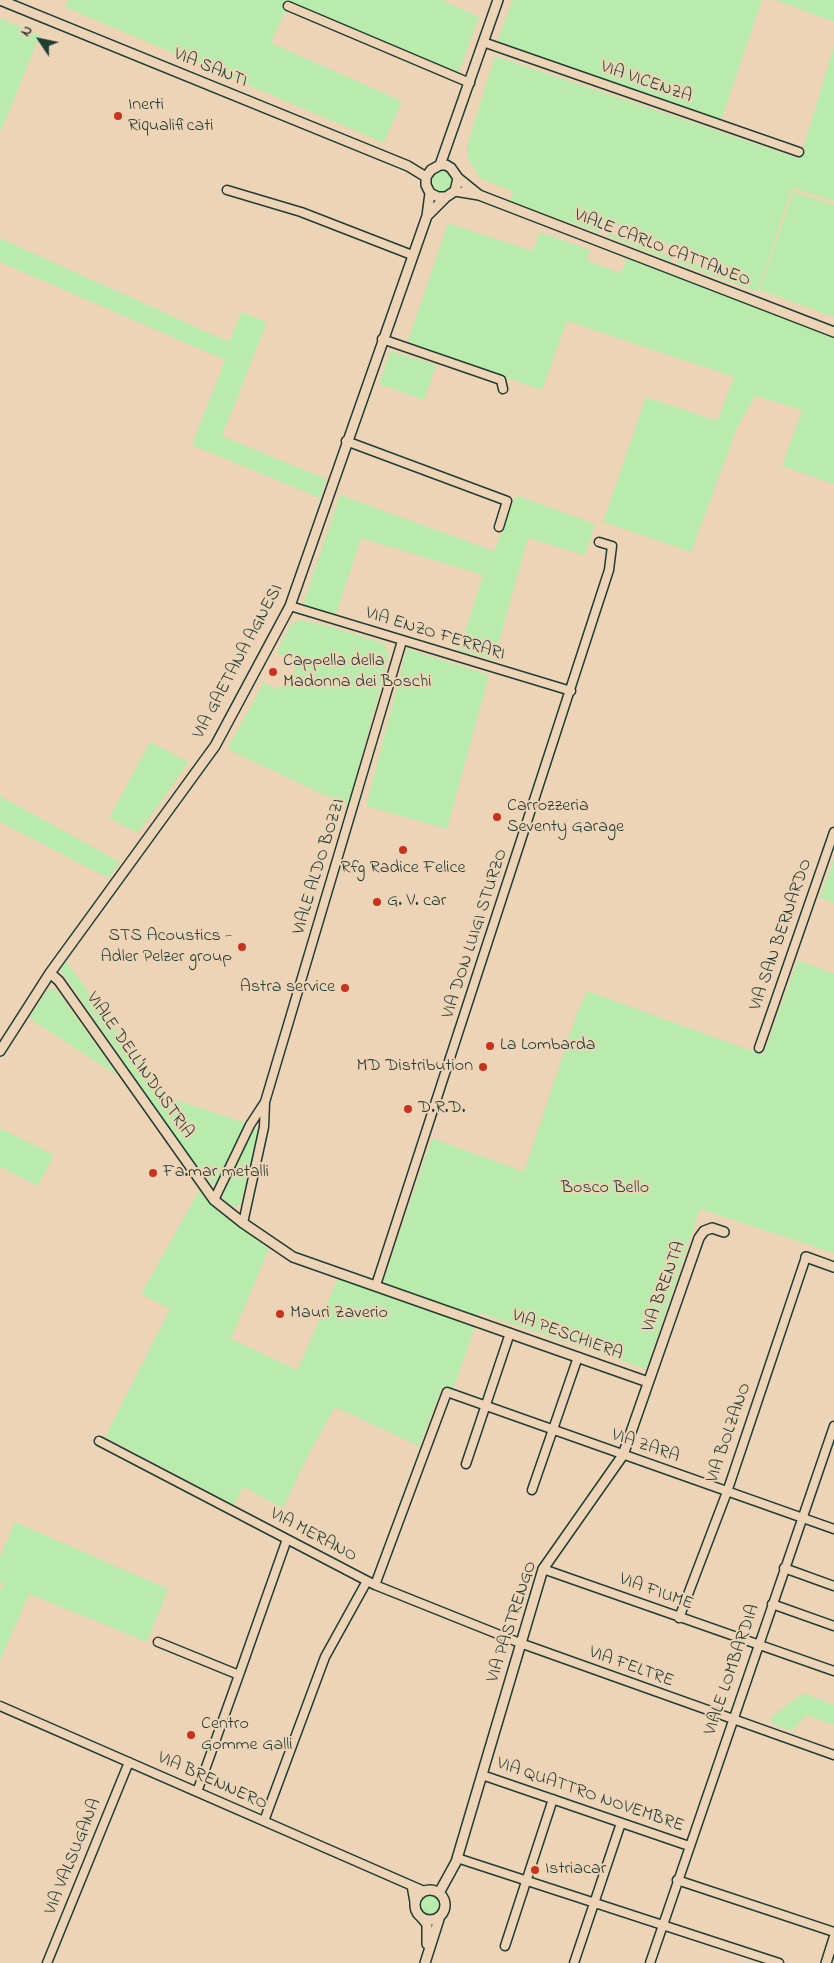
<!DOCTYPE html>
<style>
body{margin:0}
#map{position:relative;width:834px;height:1963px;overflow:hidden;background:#eed4b6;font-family:"Indie Flower",sans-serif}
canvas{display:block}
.north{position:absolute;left:15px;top:15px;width:50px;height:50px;-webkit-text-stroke:4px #eed4b6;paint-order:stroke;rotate:304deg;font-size:14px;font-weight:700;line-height:20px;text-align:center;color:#1f3d34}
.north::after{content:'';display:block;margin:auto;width:18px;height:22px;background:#1f3d34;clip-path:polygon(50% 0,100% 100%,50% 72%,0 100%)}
</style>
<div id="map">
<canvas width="834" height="1963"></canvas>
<div class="north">N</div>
</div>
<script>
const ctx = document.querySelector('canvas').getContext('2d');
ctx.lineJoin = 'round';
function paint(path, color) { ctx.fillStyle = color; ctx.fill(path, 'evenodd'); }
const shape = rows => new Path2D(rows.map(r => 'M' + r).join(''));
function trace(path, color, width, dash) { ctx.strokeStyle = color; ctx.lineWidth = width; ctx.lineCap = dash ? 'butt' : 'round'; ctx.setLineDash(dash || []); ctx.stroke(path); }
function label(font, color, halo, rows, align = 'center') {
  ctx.font = font + ' "Indie Flower",sans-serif'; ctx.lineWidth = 4; ctx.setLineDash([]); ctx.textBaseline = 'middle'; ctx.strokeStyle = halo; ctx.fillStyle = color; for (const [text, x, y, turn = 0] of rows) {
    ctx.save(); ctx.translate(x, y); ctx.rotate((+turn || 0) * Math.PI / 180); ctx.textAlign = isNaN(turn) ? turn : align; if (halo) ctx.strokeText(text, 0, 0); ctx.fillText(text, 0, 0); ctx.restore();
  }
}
const green = shape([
 [68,0,442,0,479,17,459,72,422,59,290,1,271,43,402,101,384,143,65,7],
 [512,0,762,0,721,120,497,43],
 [776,0,834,0,834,22],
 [0,18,40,35,0,133],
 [834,46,834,201,792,188,758,292,677,263,679,258,724,274,725,266,634,231,604,220,599,233,510,201,513,191,481,179,468,159,467,146,495,56,800,159],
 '432 181a11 11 0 1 1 22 0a11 11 0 1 1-22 0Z',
 [793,192,834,205,834,317,760,290],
 [448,223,533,251,540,232,590,250,587,261,621,273,627,258,834,338,834,484,782,466,802,410,755,396,737,428,691,552,603,522,646,397,717,421,734,377,567,321,542,390,407,344],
 [608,233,672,257,671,261,607,236],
 [0,238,229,342,241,312,267,322,222,436,326,479,320,498,192,445,225,360,0,262],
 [390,351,436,365,424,400,379,384],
 [516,495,595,524,585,555,528,538,494,659,459,651,483,575,361,538,336,615,303,604,340,495,494,551],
 [301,620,328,626,379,642,385,645,389,655,348,806,227,749,264,682,275,689,290,682,295,673,294,662,289,656,276,654,289,628,294,622],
 [407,649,489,675,447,829,366,806],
 [150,742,189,762,138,833,109,818],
 [0,796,120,862,108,878,0,822],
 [834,858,834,903,820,898],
 [798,960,834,974,834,1253,700,1209,646,1369,480,1313,453,1390,442,1387,419,1446,335,1407,307,1457,283,1508,243,1487,234,1505,105,1437,170,1309,141,1294,200,1189,217,1210,269,1249,231,1339,297,1370,338,1278,380,1291,432,1138,524,1172,578,1010,587,991,763,1055],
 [66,961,165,1096,248,1124,217,1182,212,1183,208,1180,193,1162,60,969],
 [48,989,54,989,60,995,118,1076,29,1018],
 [0,1128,54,1155,38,1186,0,1167],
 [254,1129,258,1129,259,1134,240,1205,230,1207,223,1197,223,1193,250,1132],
 [15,1522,168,1589,147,1642,29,1594,0,1660,0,1592,4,1583,0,1582,0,1557],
 [803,1693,834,1705,834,1725,806,1715,792,1731,774,1725,770,1718],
 '420 1905a10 10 0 1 1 20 0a10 10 0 1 1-20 0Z'
]);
const minor = shape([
 [288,6,470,83],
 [483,42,799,152],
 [227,190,301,212,412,255],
 [382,339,501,380,503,389],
 [346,441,507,501,499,527],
 [290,606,571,691],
 [759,1048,834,832],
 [214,1200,250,1125,265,1102,402,641],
 [243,1223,264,1127,265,1102],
 [376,1285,609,570,612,546,599,542],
 [99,1441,375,1585,520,1643,834,1755],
 [466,1464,510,1333],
 [532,1490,578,1357],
 [784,1568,834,1586],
 [543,1569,834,1671],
 [375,1585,447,1392,834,1529],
 [772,1604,834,1626],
 [679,1618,727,1492,806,1257],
 [158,1642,239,1675,197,1792],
 [239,1675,287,1539],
 [0,1706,424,1891],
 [482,1775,689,1846],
 [264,1821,325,1657,367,1581],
 [457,1858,779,1963],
 [677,1880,834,1932],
 [412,1888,415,1905],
 [505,1946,553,1799],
 [47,1963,129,1762],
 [574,1963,621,1823],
 [650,1963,834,1426]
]);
const tertiary = shape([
 [0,0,408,166,426,177],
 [440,165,498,0],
 [458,178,455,191,446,197,438,197,430,193,426,185,426,177,431,170,440,165,446,165,451,168,458,178,479,195],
 [455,191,479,195,834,332],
 [427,216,446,197],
 [50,973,59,981,214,1200,243,1223,293,1257,648,1382],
 [0,1051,50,973,215,746,290,606,427,216,430,193],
 [806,1257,834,1267],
 '415 1905a15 15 0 1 1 30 0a15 15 0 1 1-30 0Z',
 [439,1893,456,1862,543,1569,623,1455,699,1238,704,1231,712,1228,724,1232],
 [421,1917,427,1924,427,1944],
 [425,1963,440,1916],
 [826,1963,834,1938]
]);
const markers = [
 [118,116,5,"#c8321e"],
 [273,672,5,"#c8321e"],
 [497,817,5,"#c8321e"],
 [403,850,5,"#c8321e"],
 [377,902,5,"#c8321e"],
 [242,947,5,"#c8321e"],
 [345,988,5,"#c8321e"],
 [490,1046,5,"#c8321e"],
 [483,1067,5,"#c8321e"],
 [408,1109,5,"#c8321e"],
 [153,1173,5,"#c8321e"],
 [280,1314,5,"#c8321e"],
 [191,1735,5,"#c8321e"],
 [535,1870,5,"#c8321e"]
];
const streetNames = [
 ["VIA SANTI",210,69,22],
 ["VIA VICENZA",646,83,19],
 ["VIALE CARLO CATTANEO",662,249,21],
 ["VIA ENZO FERRARI",435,635,17],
 ["VIA GAETANA AGNESI",239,662,-62],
 ["VIALE ALDO BOZZI",320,867,-73],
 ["VIA DON LUIGI STURZO",476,934,-72],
 ["VIA SAN BERNARDO",782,935,-71],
 ["VIALE DELL'INDUSTRIA",139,1066,55],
 ["VIA BRENTA",665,1287,-70],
 ["VIA PESCHIERA",567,1336,20],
 ["VIA BOLZANO",730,1433,-71],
 ["VIA ZARA",645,1447,19],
 ["VIA MERANO",313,1536,28],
 ["VIA FIUME",656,1593,20],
 ["VIA PASTRENGO",513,1622,-72],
 ["VIA FELTRE",631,1668,20],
 ["VIALE LOMBARDIA",733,1670,-71],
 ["VIA BRENNERO",212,1782,24],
 ["VIA QUATTRO NOVEMBRE",590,1796,19],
 ["VIA VALSUGANA",74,1857,-68]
];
const poiNames = [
 ["Inerti",128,106],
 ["Riqualificati",128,127],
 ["Cappella della",283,662],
 ["Madonna dei Boschi",283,683],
 ["Carrozzeria",507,807],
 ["Seventy Garage",507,828],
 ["Rfg Radice Felice",403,869,"center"],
 ["G. V. car",387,902],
 ["STS Acoustics -",232,937,"right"],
 ["Adler Pelzer group",232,958,"right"],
 ["Astra service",335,988,"right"],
 ["La Lombarda",500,1046],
 ["MD Distribution",473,1067,"right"],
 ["D.R.D.",418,1109],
 ["Fa.mar metalli",163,1173],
 ["Mauri Zaverio",290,1314],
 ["Centro",201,1725],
 ["Gomme Galli",201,1746],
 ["Istriacar",545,1870]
];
const parkNames = [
 ["Bosco Bello",605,1189]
];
paint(green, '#b9ebac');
trace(minor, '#1f3d34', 11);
trace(tertiary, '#1f3d34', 12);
trace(minor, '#eed4b6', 8);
trace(tertiary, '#eed4b6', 9);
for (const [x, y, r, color] of markers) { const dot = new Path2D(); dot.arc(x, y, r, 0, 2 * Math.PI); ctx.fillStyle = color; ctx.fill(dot); trace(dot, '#eed4b6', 2); }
label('18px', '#1f3d34', '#eed4b6', streetNames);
label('18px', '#1f3d34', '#eed4b6', poiNames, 'left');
label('18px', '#27463a', '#eed4b6', parkNames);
</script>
